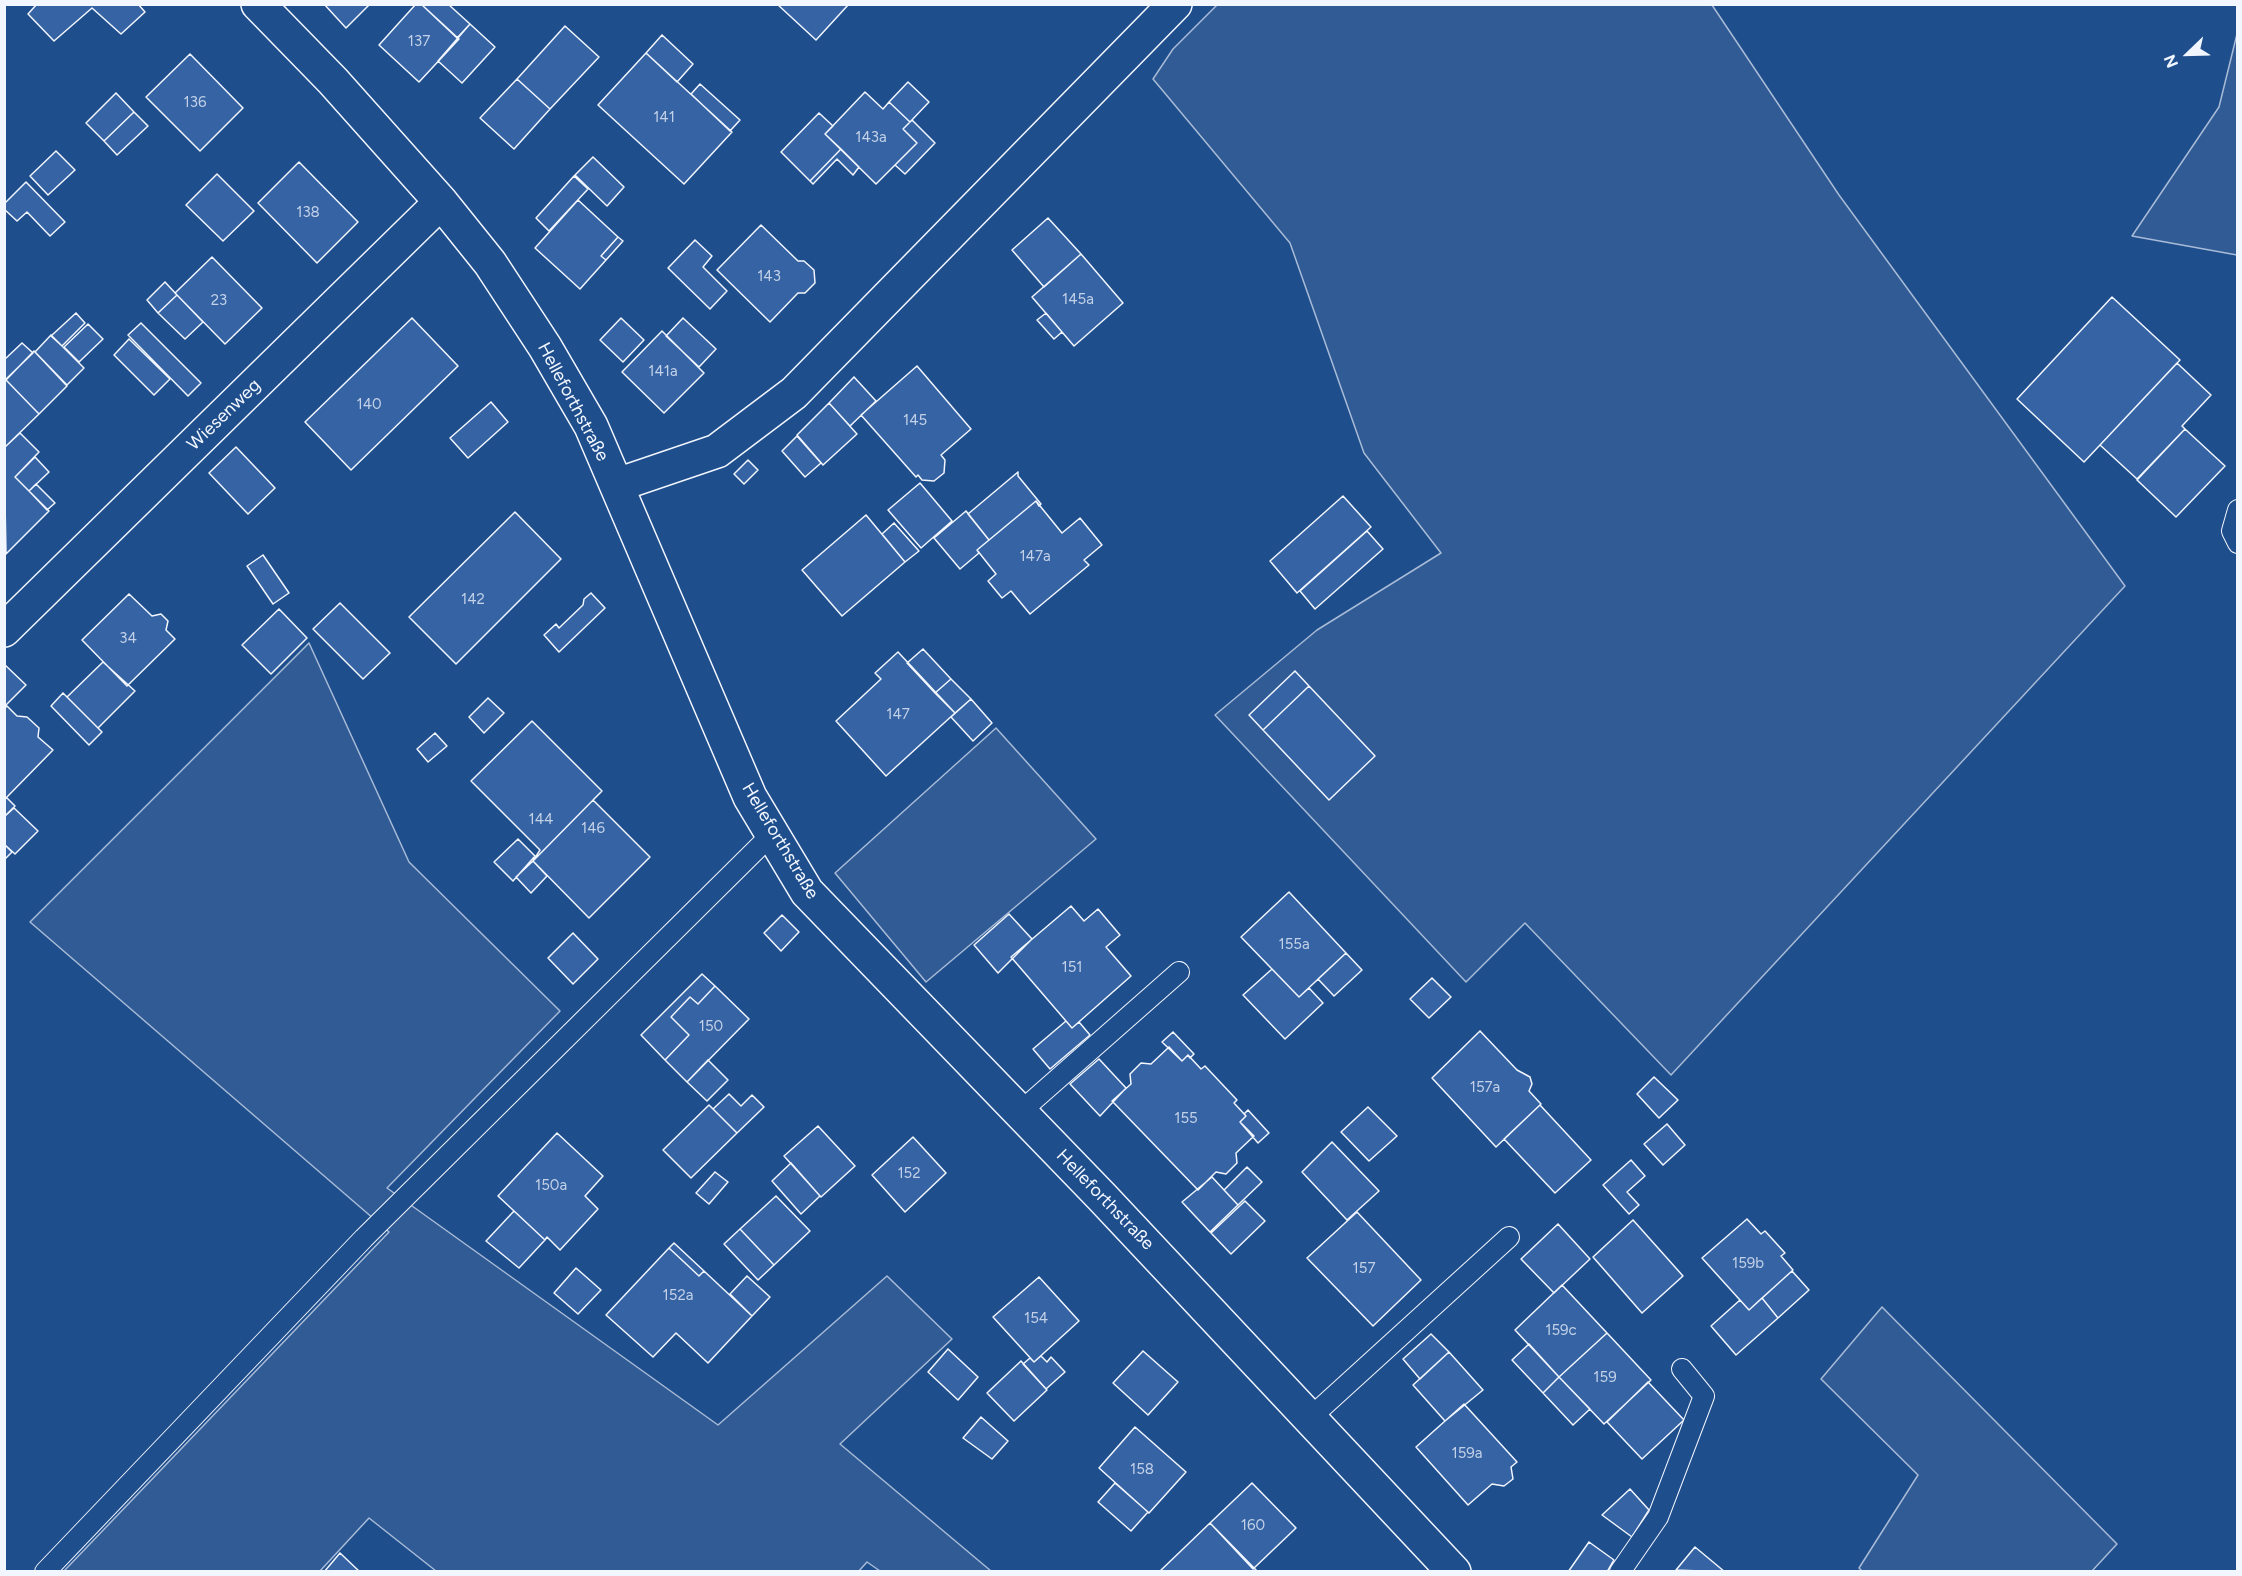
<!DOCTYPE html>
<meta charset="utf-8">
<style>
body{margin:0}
#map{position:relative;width:2242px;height:1576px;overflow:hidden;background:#1f4e8c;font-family:Figtree,sans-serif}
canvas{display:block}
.frame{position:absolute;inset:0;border:6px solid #f2f6ff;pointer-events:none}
.north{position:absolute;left:2158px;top:24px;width:60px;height:60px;-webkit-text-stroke:4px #1f4e8c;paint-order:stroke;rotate:247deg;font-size:16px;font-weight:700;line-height:24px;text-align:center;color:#f2f6ff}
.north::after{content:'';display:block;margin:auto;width:21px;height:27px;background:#f2f6ff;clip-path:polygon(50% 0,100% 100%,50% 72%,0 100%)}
</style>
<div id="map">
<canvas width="2242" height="1576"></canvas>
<div class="frame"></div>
<div class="north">N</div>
</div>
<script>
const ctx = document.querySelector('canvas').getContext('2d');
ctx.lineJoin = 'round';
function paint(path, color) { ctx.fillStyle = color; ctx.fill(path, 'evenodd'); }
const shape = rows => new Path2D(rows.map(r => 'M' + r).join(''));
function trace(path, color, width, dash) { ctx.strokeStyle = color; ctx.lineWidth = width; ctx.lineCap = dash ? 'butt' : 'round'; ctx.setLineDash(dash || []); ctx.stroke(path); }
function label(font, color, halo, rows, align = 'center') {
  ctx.font = font + ' Figtree,sans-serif'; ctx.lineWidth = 4.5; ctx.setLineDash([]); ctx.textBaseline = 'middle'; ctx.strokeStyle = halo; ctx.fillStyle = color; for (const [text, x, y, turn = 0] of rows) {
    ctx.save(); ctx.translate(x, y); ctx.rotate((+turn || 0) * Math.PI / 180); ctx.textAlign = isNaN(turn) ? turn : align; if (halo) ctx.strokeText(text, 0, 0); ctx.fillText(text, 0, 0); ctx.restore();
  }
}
const built = shape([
 [1217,5,1712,5,1839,195,2125,586,1671,1075,1525,923,1466,982,1215,715,1317,630,1441,553,1364,453,1290,243,1153,79,1173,49,1217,5],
 [2237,34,2237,255,2132,236,2219,107,2237,34],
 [309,643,409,862,560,1011,387,1188,718,1425,887,1276,952,1339,840,1444,991,1571,880,1571,867,1562,858,1572,436,1571,369,1518,320,1571,64,1571,389,1232,30,922,309,643],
 [996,728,1096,839,926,982,835,873,996,728],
 [1882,1307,2117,1544,2092,1571,1863,1572,1859,1568,1918,1475,1821,1379,1882,1307]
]);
const building = shape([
 [37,4,138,4,145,12,121,34,92,8,54,41,28,14,37,4],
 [324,4,370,4,346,28,324,4],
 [416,4,421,4,459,39,419,82,379,45,416,4],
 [421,4,448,4,470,24,457,38,421,4],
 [777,4,849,4,816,40,777,4],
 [470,24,495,47,462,83,438,61,470,24],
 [565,26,599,57,550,109,517,79,565,26],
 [662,35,693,64,677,82,646,53,662,35],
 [646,53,732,132,684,184,598,105,646,53],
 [190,54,243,108,200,151,146,97,190,54],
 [517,79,550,109,514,149,480,118,517,79],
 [908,82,929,102,910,122,889,102,908,82],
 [700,84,740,120,730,131,691,94,700,84],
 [865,92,883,109,889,102,910,122,903,129,917,143,876,184,825,134,865,92],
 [116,93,134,112,104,141,86,123,116,93],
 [134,112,148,126,117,155,104,141,134,112],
 [819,113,833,126,825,134,841,149,810,181,781,152,819,113],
 [912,120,935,143,905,174,895,165,917,143,903,129,912,120],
 [841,149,859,167,853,175,837,159,813,184,810,181,841,149],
 [56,151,75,170,48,195,30,176,56,151],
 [593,157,624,187,607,206,575,175,593,157],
 [299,162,358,222,317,263,258,203,299,162],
 [217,174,254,211,223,241,186,205,217,174],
 [574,176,588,189,549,231,536,218,574,176],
 [26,182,65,222,50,236,27,212,17,221,4,209,4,204,26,182],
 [578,200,618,237,601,256,606,260,580,289,535,248,578,200],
 [1048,218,1081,254,1044,287,1012,250,1048,218],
 [761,225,798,261,804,261,814,270,815,283,805,293,798,293,770,322,717,270,761,225],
 [618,237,623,241,606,260,601,256,618,237],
 [695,240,712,256,703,267,727,291,710,309,668,268,695,240],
 [1081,254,1123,303,1074,346,1032,297,1081,254],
 [212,257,262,308,225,344,175,293,212,257],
 [165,282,177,295,158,313,147,300,165,282],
 [177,295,203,322,185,339,158,313,177,295],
 [2112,297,2180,360,2084,462,2017,399,2112,297],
 [76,313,85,323,62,346,51,336,76,313],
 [1046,313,1062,332,1054,339,1037,320,1046,313],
 [412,318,458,366,351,470,305,422,412,318],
 [621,318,644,340,623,362,600,340,621,318],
 [683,318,716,349,699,367,666,336,683,318],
 [141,323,201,383,188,396,128,335,141,323],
 [88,324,103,339,79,362,64,347,88,324],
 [662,331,704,373,664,413,622,372,662,331],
 [51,335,84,368,67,385,35,352,51,335],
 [129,339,170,379,154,395,114,355,129,339],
 [22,343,33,353,4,381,4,360,22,343],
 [34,351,67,386,39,414,6,380,34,351],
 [2177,363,2211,395,2182,426,2185,429,2137,479,2100,445,2177,363],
 [917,366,971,429,941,455,945,460,944,473,934,481,922,480,918,475,916,477,861,415,917,366],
 [854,377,876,401,850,426,829,403,854,377],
 [6,380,39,414,4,448,4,381,6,380],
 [491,402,508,422,468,458,450,438,491,402],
 [829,403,857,434,823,465,797,435,829,403],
 [2185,429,2225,466,2176,517,2137,480,2185,429],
 [20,433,39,452,15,477,49,511,6,554,4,448,20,433],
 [797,436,821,463,805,477,782,451,797,436],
 [236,447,275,488,248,514,209,473,236,447],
 [35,457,49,472,29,491,15,477,35,457],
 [748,460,758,470,744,484,734,474,748,460],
 [1018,472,1018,476,1041,504,1039,506,1036,501,989,540,968,514,1018,472],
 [920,483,952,521,921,548,888,510,920,483],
 [36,484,55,503,47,510,29,491,36,484],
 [1343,496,1371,527,1297,593,1270,561,1343,496],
 [1036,501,1062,533,1080,518,1102,545,1084,560,1089,565,1030,614,1011,591,1002,598,988,581,996,574,977,550,1036,501],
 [966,511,989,540,977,550,979,553,960,569,934,538,966,511],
 [515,512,561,559,456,664,409,617,515,512],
 [866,515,905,562,842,616,802,570,866,515],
 [894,523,919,551,905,562,882,534,894,523],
 [1367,531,1383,549,1315,609,1300,591,1367,531],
 [263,555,289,593,273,604,247,566,263,555],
 [591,593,605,608,559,652,544,635,556,624,559,628,583,605,584,599,591,593],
 [129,594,152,616,161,614,168,621,166,630,175,639,127,686,82,640,129,594],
 [340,603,390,653,363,679,313,629,340,603],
 [279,609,307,638,271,674,242,645,279,609],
 [923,649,951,679,935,693,907,663,923,649],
 [898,652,955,713,886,776,836,721,881,679,875,673,898,652],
 [103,662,135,691,98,728,67,697,103,662],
 [4,664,26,685,4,707,4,664],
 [1295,671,1309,686,1263,730,1249,715,1295,671],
 [951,679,971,699,955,713,935,693,951,679],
 [1309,686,1375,756,1329,800,1263,730,1309,686],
 [63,693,102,732,89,745,51,706,63,693],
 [488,698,504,713,484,733,469,717,488,698],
 [971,699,992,723,973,741,951,717,971,699],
 [7,706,17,716,27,717,39,728,38,737,53,750,5,799,4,709,7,706],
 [532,721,602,791,533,861,540,850,471,781,532,721],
 [435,733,447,746,428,762,417,749,435,733],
 [602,791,593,800,650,857,589,918,533,861,602,791],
 [7,798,15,806,4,817,4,799,7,798],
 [14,808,38,831,15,854,4,844,4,817,14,808],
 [518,839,535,856,513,881,494,862,518,839],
 [4,844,12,852,4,860,4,844],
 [533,861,547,876,531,893,516,877,533,861],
 [1289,892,1346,953,1299,997,1241,937,1289,892],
 [1071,906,1084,921,1098,909,1120,935,1106,947,1131,976,1072,1028,1011,957,1071,906],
 [1009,914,1032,939,998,973,974,945,1009,914],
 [782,915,799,932,781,951,764,933,782,915],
 [573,933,598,959,573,984,548,958,573,933],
 [1346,953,1362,970,1334,996,1318,979,1346,953],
 [1272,969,1299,997,1309,988,1323,1003,1285,1039,1243,995,1272,969],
 [702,974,715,986,698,1004,690,997,671,1017,689,1035,665,1060,641,1035,702,974],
 [1432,978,1451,997,1429,1018,1410,999,1432,978],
 [715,986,749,1019,687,1082,665,1060,689,1035,671,1017,690,997,698,1004,715,986],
 [1066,1021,1072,1028,1079,1022,1090,1035,1050,1069,1033,1049,1066,1021],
 [1480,1031,1517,1070,1530,1077,1532,1084,1529,1091,1541,1104,1496,1147,1432,1078,1480,1031],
 [1173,1032,1194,1054,1190,1058,1188,1055,1182,1061,1162,1042,1173,1032],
 [1169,1047,1182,1061,1188,1055,1201,1069,1205,1066,1237,1100,1234,1103,1246,1116,1240,1122,1254,1136,1236,1153,1237,1163,1226,1174,1216,1172,1198,1190,1112,1101,1131,1084,1130,1074,1141,1063,1151,1064,1169,1047],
 [1099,1059,1126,1088,1100,1116,1070,1084,1099,1059],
 [708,1060,728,1080,707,1101,687,1082,708,1060],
 [1654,1077,1678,1100,1659,1118,1637,1094,1654,1077],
 [729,1094,741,1106,752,1095,764,1107,737,1133,713,1109,729,1094],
 [709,1105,737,1133,691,1178,663,1150,709,1105],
 [1540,1105,1591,1160,1555,1193,1504,1139,1540,1105],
 [1368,1107,1397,1136,1369,1161,1341,1132,1368,1107],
 [1248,1110,1269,1133,1258,1143,1240,1122,1246,1116,1244,1114,1248,1110],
 [1667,1124,1685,1145,1663,1165,1644,1144,1667,1124],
 [818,1126,855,1166,821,1197,784,1156,818,1126],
 [557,1133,603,1176,585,1196,598,1209,560,1250,547,1237,545,1240,498,1196,557,1133],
 [913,1137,946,1173,905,1212,872,1175,913,1137],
 [1332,1142,1379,1191,1347,1220,1302,1172,1332,1142],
 [1631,1160,1645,1176,1627,1192,1639,1205,1629,1214,1603,1185,1631,1160],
 [791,1163,820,1196,801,1214,772,1181,791,1163],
 [1247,1167,1262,1182,1238,1205,1224,1190,1247,1167],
 [715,1172,728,1182,709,1204,696,1193,715,1172],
 [1212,1177,1238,1205,1210,1232,1182,1202,1212,1177],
 [776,1196,810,1231,774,1265,740,1229,776,1196],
 [1245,1201,1265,1221,1231,1254,1211,1233,1245,1201],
 [514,1211,545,1240,519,1268,486,1241,514,1211],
 [1357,1212,1421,1280,1373,1326,1307,1258,1357,1212],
 [1747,1219,1761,1234,1765,1231,1785,1253,1781,1256,1793,1270,1749,1310,1702,1258,1747,1219],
 [1633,1220,1683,1276,1642,1313,1593,1257,1633,1220],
 [1558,1224,1590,1259,1554,1293,1521,1259,1558,1224],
 [740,1229,774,1265,758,1280,724,1244,740,1229],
 [674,1243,704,1271,699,1276,669,1248,674,1243],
 [669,1248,699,1276,704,1271,752,1316,708,1363,676,1333,653,1357,606,1315,669,1248],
 [576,1268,601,1290,578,1314,554,1293,576,1268],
 [1792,1271,1809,1290,1778,1318,1762,1298,1792,1271],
 [747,1276,770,1297,752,1316,730,1294,747,1276],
 [1039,1277,1079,1321,1034,1362,993,1317,1039,1277],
 [1562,1285,1607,1333,1559,1377,1515,1330,1562,1285],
 [1762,1298,1778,1318,1736,1355,1711,1326,1740,1300,1749,1310,1762,1298],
 [1607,1333,1651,1380,1604,1424,1559,1377,1607,1333],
 [1431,1334,1449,1352,1420,1379,1403,1359,1431,1334],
 [1529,1344,1559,1377,1543,1393,1512,1360,1529,1344],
 [948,1349,978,1377,958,1400,928,1372,948,1349],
 [1143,1351,1178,1382,1148,1415,1113,1383,1143,1351],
 [1449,1352,1483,1390,1445,1421,1413,1385,1449,1352],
 [1041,1356,1047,1362,1051,1357,1065,1372,1046,1389,1023,1364,1030,1358,1034,1362,1041,1356],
 [1021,1361,1047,1390,1014,1421,987,1393,1021,1361],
 [1559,1377,1590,1409,1573,1425,1543,1393,1559,1377],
 [1648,1382,1684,1420,1642,1459,1607,1422,1648,1382],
 [1464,1404,1517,1462,1511,1467,1513,1479,1504,1486,1492,1484,1468,1505,1416,1447,1464,1404],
 [981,1417,1008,1441,992,1459,963,1438,981,1417],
 [1135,1427,1186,1472,1149,1513,1099,1468,1135,1427],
 [1115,1483,1148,1512,1131,1531,1098,1502,1115,1483],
 [1252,1483,1296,1528,1253,1569,1210,1523,1252,1483],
 [1630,1489,1649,1510,1632,1537,1602,1515,1630,1489],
 [1210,1523,1258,1572,1159,1572,1210,1523],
 [1589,1542,1614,1560,1607,1572,1568,1572,1589,1542],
 [1695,1547,1725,1572,1676,1570,1695,1547],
 [340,1553,360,1572,324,1572,340,1553]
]);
const lane = shape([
 [2238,510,2232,531,2238,543],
 [1020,1112,1179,972],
 [1310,1418,1509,1237],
 [45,1572,364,1238,772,834],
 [1620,1572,1658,1517,1704,1396,1682,1369]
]);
const street = shape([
 [258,4,333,81,441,202,490,263,545,347,591,426,750,797,807,892,1102,1197,1454,1572],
 [617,485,717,451,794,393,1175,4],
 [4,630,441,202]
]);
const numberNames = [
 ["137",419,42],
 ["136",195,103],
 ["141",664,118],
 ["143a",871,138],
 ["138",308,213],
 ["143",769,277],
 ["145a",1078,300],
 ["23",219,301],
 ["141a",663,372],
 ["140",369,405],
 ["145",915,421],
 ["147a",1035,557],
 ["142",473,600],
 ["34",128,639],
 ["147",898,715],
 ["144",541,820],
 ["146",593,829],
 ["155a",1294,945],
 ["151",1072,968],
 ["150",711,1027],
 ["157a",1485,1088],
 ["155",1186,1119],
 ["152",909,1174],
 ["150a",551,1186],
 ["159b",1748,1264],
 ["157",1364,1269],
 ["152a",678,1296],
 ["154",1036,1319],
 ["159c",1561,1331],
 ["159",1605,1378],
 ["159a",1467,1454],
 ["158",1142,1470],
 ["160",1253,1526]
];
const streetNames = [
 ["Helleforthstraße",573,402,62],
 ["Wiesenweg",224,415,-44],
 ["Helleforthstraße",780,841,59],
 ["Helleforthstraße",1105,1200,46]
];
paint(built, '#305b95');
trace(built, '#a8bbd7', 1.5);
paint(building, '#3563a3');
trace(building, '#f2f6ff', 1.5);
trace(lane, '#f2f6ff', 22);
trace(street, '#f2f6ff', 36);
trace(lane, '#1f4e8c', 20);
trace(street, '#1f4e8c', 33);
label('15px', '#c3d1e8', null, numberNames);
label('18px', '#f2f6ff', '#1f4e8c', streetNames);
</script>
